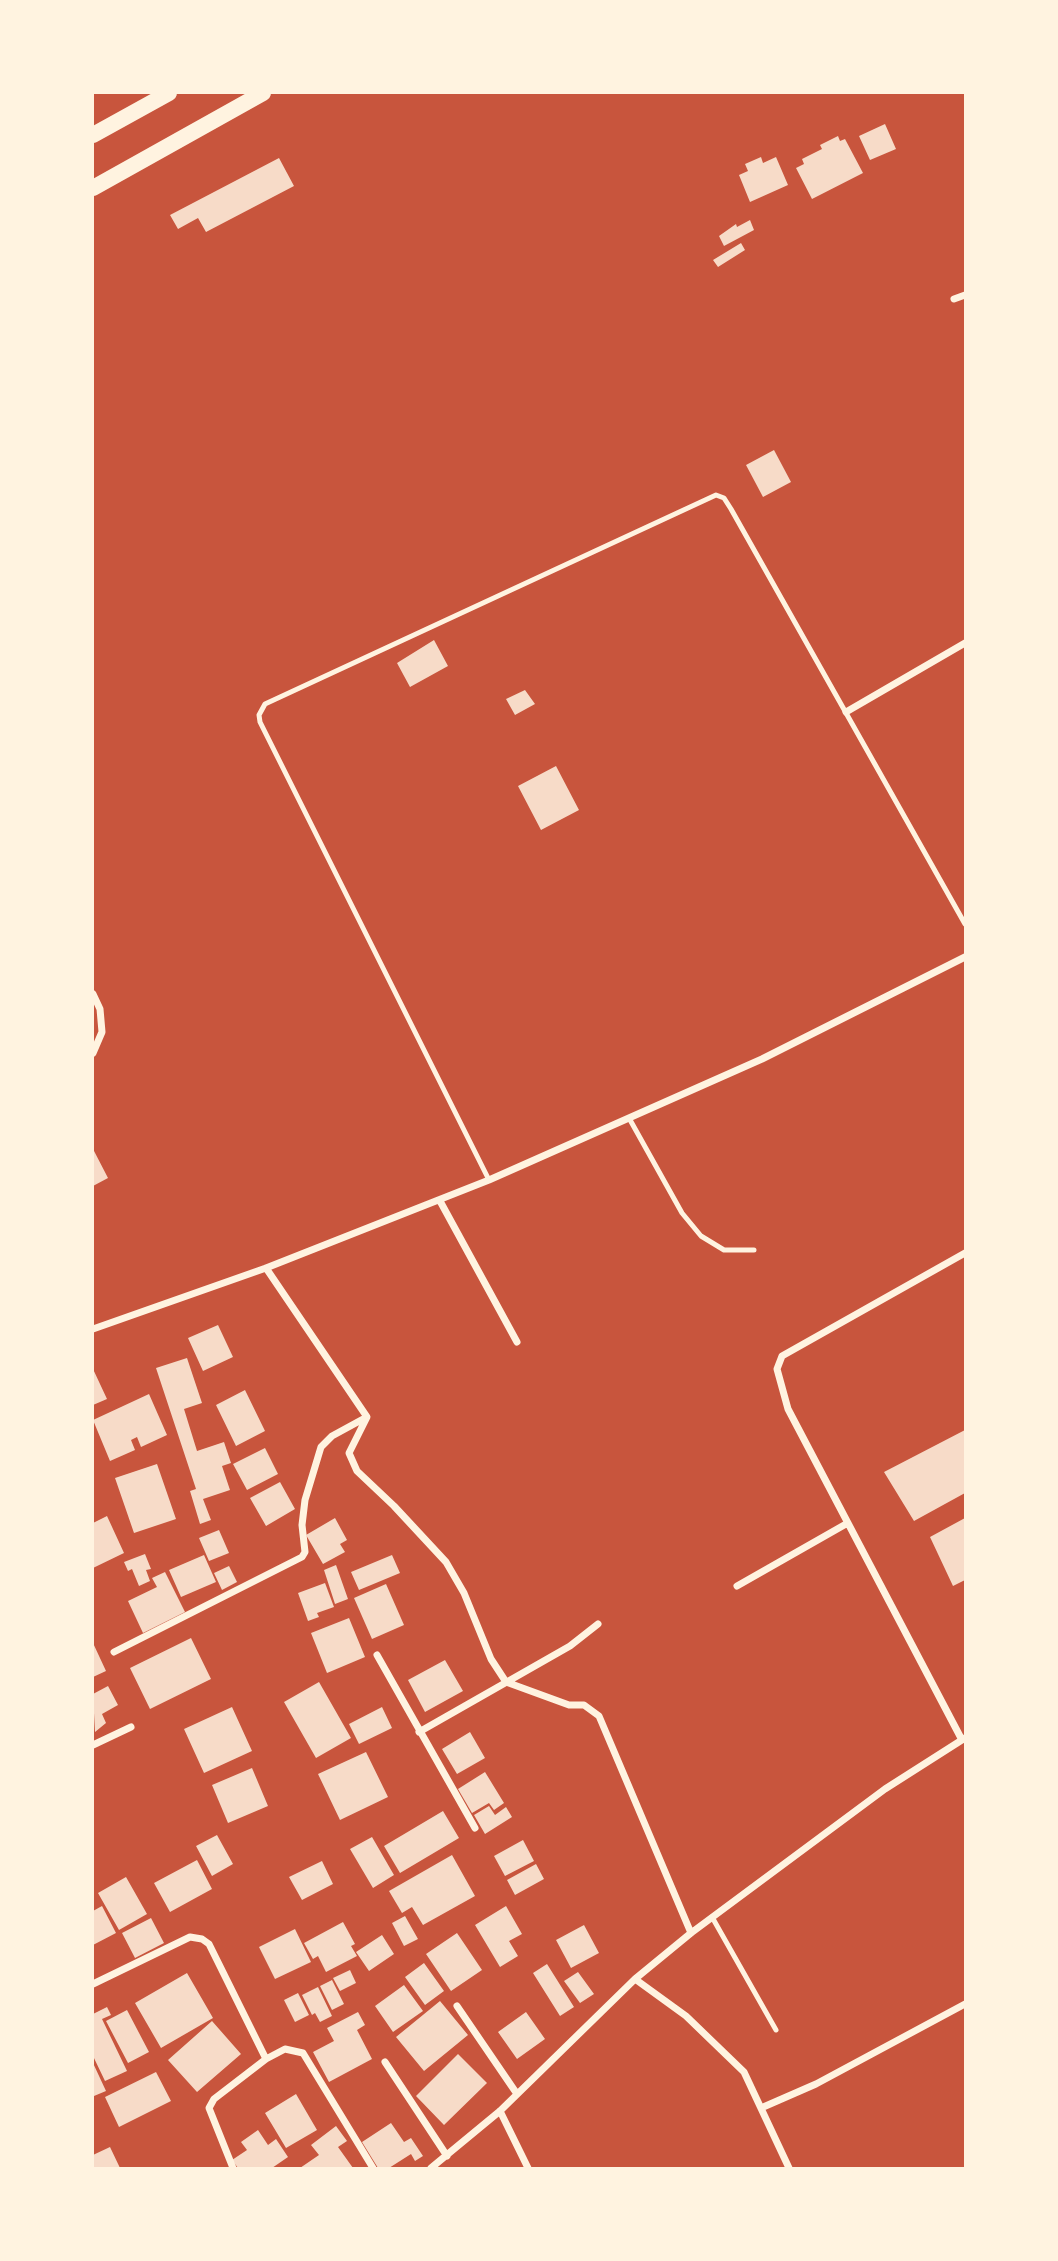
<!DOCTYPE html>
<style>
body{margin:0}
#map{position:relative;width:1058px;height:2261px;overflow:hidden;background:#c8553d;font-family:Ubuntu,sans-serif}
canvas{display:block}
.frame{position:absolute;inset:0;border:94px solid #fff3e0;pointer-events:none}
</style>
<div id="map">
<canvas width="1058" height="2261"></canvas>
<div class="frame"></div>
</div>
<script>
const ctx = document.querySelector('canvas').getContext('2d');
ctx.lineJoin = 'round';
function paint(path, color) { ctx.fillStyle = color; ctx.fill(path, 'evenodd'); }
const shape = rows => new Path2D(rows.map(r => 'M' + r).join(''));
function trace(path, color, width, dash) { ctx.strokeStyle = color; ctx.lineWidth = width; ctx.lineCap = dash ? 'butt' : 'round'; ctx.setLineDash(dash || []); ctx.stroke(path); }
const building = shape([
 [885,124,896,149,870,160,859,136],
 [838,136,840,141,845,139,863,173,812,199,796,168,804,164,802,159,822,149,820,145],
 [761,157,763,163,776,157,788,185,750,202,739,175,748,171,745,164],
 [279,158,294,186,206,232,198,218,178,229,170,215],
 [750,220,754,230,724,246,719,236,736,224,737,227],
 [741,243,745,250,718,267,713,260],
 [774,450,791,482,763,497,746,465],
 [434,640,448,666,410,687,397,663],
 [525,690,535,704,515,715,506,699],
 [556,766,579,810,541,830,518,786],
 [93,1149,108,1178,93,1186],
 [218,1325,233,1357,203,1371,188,1338],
 [187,1358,202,1403,184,1409,197,1451,224,1442,231,1463,222,1466,230,1490,203,1499,211,1520,200,1524,190,1491,196,1489,156,1368],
 [93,1369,107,1399,93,1405],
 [245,1390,265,1431,236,1446,216,1405],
 [149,1394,167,1435,141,1447,137,1437,131,1440,135,1450,110,1461,93,1420],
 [965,1430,965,1493,914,1521,884,1472],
 [265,1448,278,1474,247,1490,233,1464],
 [157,1464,176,1519,134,1533,115,1478],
 [280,1482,295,1509,266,1526,250,1498],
 [107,1516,124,1553,93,1568,93,1523],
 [335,1518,347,1540,340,1544,345,1552,323,1564,306,1535],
 [965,1518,965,1580,953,1586,930,1537],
 [219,1530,229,1553,209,1561,199,1538],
 [145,1554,151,1569,146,1570,150,1581,139,1586,132,1569,128,1571,124,1562],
 [204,1555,216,1582,181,1597,169,1570],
 [392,1555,400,1573,359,1590,351,1572],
 [336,1565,348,1599,335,1604,324,1570],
 [229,1566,237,1582,222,1590,214,1573],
 [165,1572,185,1612,143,1633,128,1601,157,1587,152,1578],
 [325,1583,334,1607,317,1613,319,1617,308,1621,298,1593],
 [386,1584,404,1625,372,1639,354,1598],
 [349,1618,365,1657,327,1673,311,1633],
 [191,1638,211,1679,150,1709,130,1668],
 [93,1643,106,1671,93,1677],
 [445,1660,463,1691,425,1712,408,1680],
 [319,1682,351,1738,316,1758,284,1702],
 [108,1686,118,1705,102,1714,106,1723,95,1732,93,1694],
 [232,1707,252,1751,204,1773,184,1729],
 [382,1707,392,1728,359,1744,349,1724],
 [470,1732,485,1758,457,1774,442,1749],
 [366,1752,388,1797,340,1820,318,1774],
 [252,1768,268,1806,228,1823,212,1785],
 [485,1772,504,1803,494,1810,489,1803,472,1813,458,1789],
 [489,1806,495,1815,506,1807,512,1817,485,1834,474,1815],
 [443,1811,459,1838,400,1873,384,1846],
 [217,1835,233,1864,212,1876,196,1846],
 [372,1837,394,1875,373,1888,350,1849],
 [523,1840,534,1861,505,1876,494,1856],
 [452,1855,475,1896,423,1925,412,1907,402,1913,389,1891],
 [197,1860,212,1889,170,1912,154,1883],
 [322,1861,333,1884,302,1900,289,1877],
 [536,1864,544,1879,515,1895,507,1880],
 [126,1877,147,1914,119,1930,98,1893],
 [102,1906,116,1933,93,1945,93,1911],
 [506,1906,522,1934,509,1941,518,1956,500,1967,475,1925],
 [405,1916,418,1939,404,1946,392,1923],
 [151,1918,164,1943,135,1958,122,1933],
 [343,1922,355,1944,351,1946,357,1956,326,1972,318,1956,313,1959,304,1943],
 [584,1925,599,1953,571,1968,556,1940],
 [295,1929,311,1962,275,1979,259,1947],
 [457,1933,482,1970,451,1991,426,1954],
 [382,1935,394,1954,369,1971,356,1952],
 [424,1963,444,1991,425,2005,405,1977],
 [547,1964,574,2007,560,2016,533,1973],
 [350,1970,356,1983,340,1991,333,1978],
 [578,1972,594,1994,580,2003,564,1981],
 [187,1973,213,2018,161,2048,135,2003],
 [332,1980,344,2004,332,2010,320,1986],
 [404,1985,423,2011,393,2032,375,2006],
 [318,1987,332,2016,320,2022,315,2013,312,2015,302,1995],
 [298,1993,309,2015,295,2022,284,2000],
 [440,2001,468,2035,424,2071,396,2037],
 [107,2007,111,2015,102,2019,127,2071,105,2081,93,2056,93,2014],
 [127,2010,149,2052,128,2063,106,2021],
 [358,2012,365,2025,357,2030,372,2059,329,2082,313,2052,334,2041,327,2028],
 [526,2012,545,2039,517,2059,498,2032],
 [212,2021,241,2054,197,2092,168,2060],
 [458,2054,487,2083,444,2125,416,2096],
 [93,2063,106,2091,94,2096,93,2093],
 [156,2072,171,2101,119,2127,105,2097],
 [296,2094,317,2130,286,2148,265,2113],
 [391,2123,404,2142,411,2138,423,2156,415,2161,411,2154,389,2168,378,2168,362,2142],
 [336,2126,347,2141,338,2147,353,2168,300,2168,319,2155,311,2145],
 [258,2130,268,2145,276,2139,288,2157,272,2168,238,2168,232,2160,247,2150,241,2142],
 [110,2147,120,2168,93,2168,93,2155]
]);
const service = shape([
 [629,1118,682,1213,701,1236,724,1250,754,1250],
 [489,1180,260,722,259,715,265,704,716,495,724,498,731,509,965,924],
 [712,1917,776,2030]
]);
const minor = shape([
 [954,299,965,295],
 [846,712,965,643],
 [93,994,100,1009,102,1032,93,1053],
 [440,1201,517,1342],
 [266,1268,367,1417,349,1453,357,1471,394,1506,446,1562,464,1593,491,1659,506,1682,569,1705,584,1705,599,1716,691,1933],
 [93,1329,266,1268,489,1180,762,1059,965,957],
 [737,1586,846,1524],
 [114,1652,302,1557,305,1552,302,1525,305,1500,321,1447,332,1436,365,1418],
 [377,1655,475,1828],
 [419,1732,570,1646,598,1624],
 [962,1740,788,1409,777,1369,782,1356,965,1253],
 [93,1745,131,1727],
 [635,1979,686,2016,744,2072,789,2168],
 [93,1984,190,1937,202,1939,209,1944,266,2059,214,2099,209,2108,233,2168],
 [457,2006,517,2094],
 [266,2059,285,2049,303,2053,373,2168],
 [385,2062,447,2156],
 [761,2108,816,2084,965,2004],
 [500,2111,528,2168],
 [431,2168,500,2111,635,1979,691,1933,885,1789,965,1738]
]);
const trunk = shape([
 [93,135,169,93],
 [93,188,263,93]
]);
paint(building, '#f7dbc8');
trace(service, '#fff3e0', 5);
trace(minor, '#fff3e0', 7);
trace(trunk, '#fff3e0', 16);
</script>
